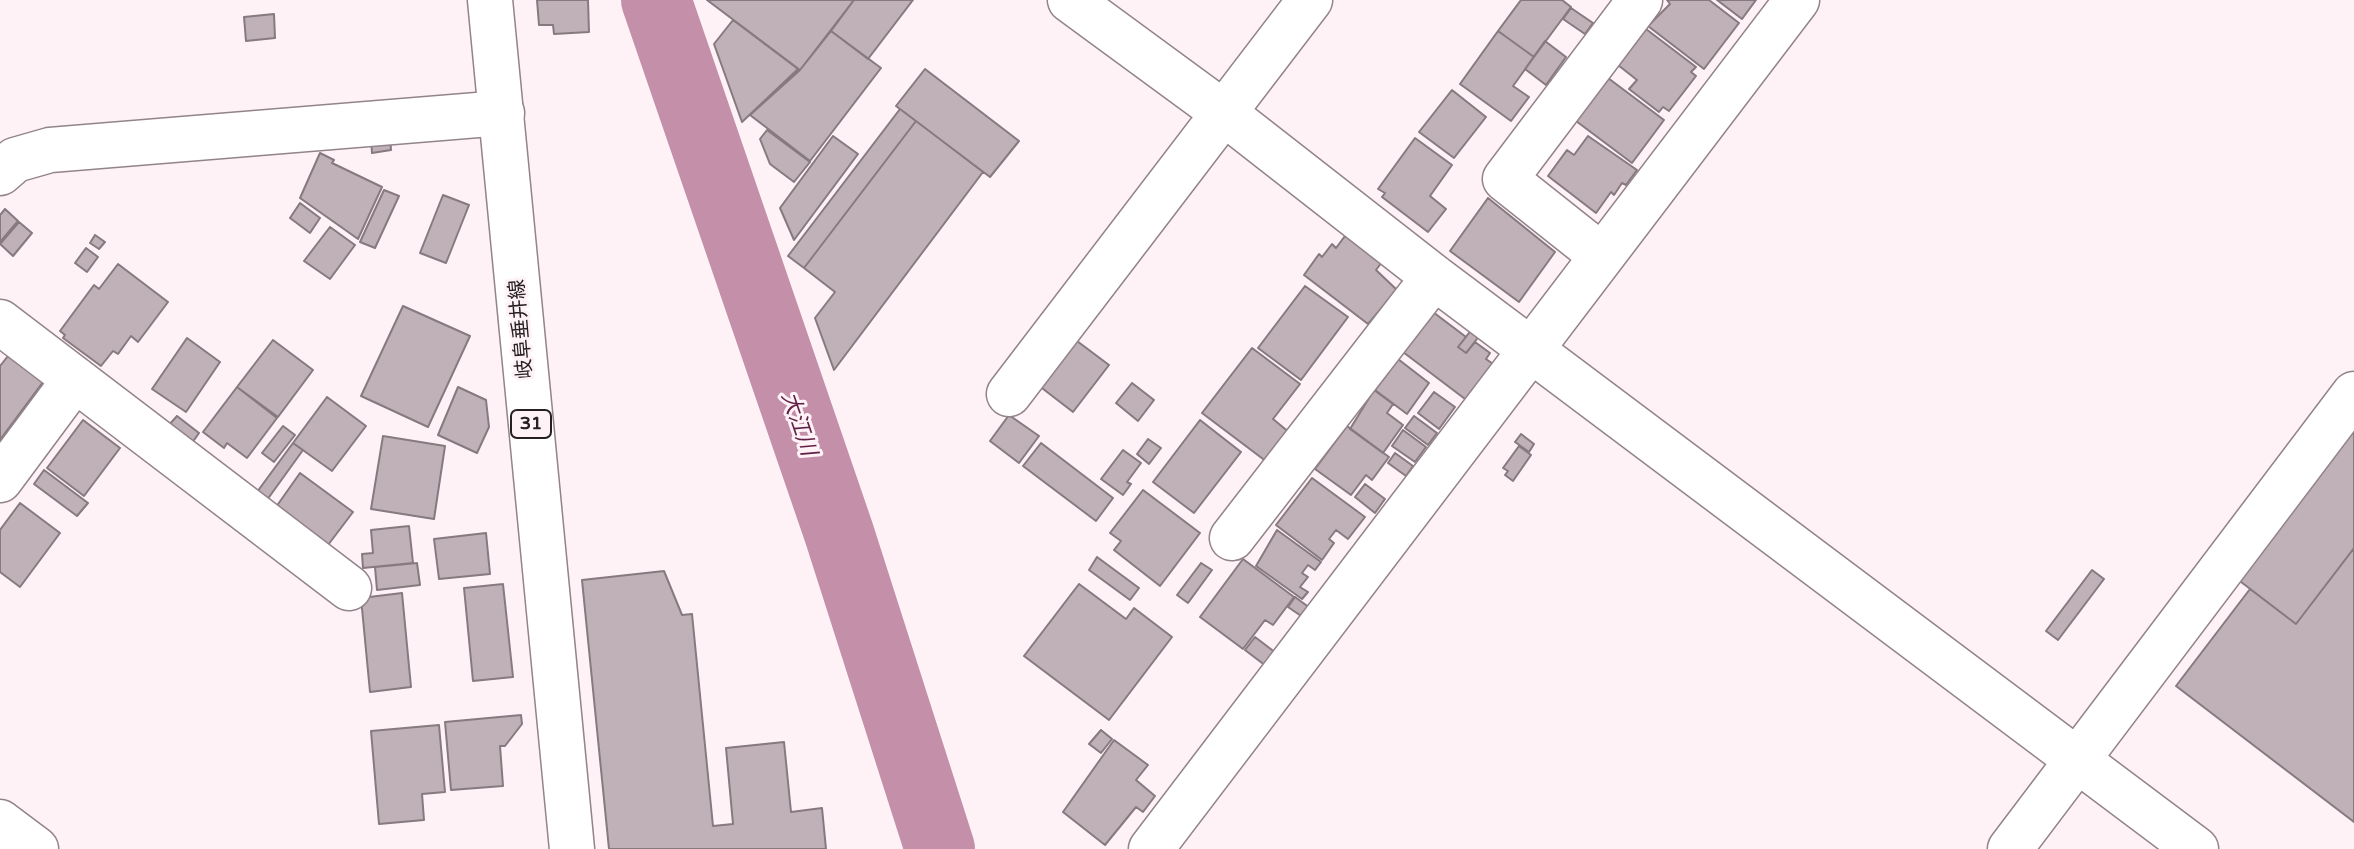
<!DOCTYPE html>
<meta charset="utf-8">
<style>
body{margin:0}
canvas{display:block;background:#fef2f7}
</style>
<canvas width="2354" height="849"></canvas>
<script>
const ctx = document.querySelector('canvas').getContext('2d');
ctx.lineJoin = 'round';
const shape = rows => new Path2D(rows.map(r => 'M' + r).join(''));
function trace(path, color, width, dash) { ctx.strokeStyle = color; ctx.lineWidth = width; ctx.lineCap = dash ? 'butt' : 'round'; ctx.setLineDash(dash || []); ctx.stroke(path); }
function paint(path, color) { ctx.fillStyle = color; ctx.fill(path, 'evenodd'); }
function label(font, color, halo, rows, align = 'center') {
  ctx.font = font + ' "Varela Round","Noto Sans JP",sans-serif'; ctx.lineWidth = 6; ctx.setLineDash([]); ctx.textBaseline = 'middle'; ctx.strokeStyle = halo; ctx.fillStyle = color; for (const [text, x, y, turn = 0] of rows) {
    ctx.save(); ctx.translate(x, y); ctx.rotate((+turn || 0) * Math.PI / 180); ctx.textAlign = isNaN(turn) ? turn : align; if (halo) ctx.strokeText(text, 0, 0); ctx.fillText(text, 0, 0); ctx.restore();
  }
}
const river = shape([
 [656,0,839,533,940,849]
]);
const building = shape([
 [537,0,588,0,589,32,554,34,553,25,539,25,537,0],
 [707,0,854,0,800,70,707,0],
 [854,0,913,0,868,59,831,31,854,0],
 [1521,0,1562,0,1571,7,1534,57,1498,31,1521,0],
 [1709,0,1739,23,1704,69,1648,26,1670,4,1667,0,1709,0],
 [1717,0,1756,0,1742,19,1717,0],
 [1571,8,1593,23,1585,34,1563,19,1571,8],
 [274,14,275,38,246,41,244,17,274,14],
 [733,20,798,69,742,122,714,44,733,20],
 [1646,29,1696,67,1691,72,1696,76,1669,111,1663,107,1659,112,1629,89,1637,80,1618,65,1646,29],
 [831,31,881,68,810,161,750,115,800,70,831,31],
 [1498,31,1534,57,1513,86,1529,97,1511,121,1460,84,1498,31],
 [1545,41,1566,57,1546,85,1525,69,1545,41],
 [925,69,1019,141,990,177,896,106,925,69],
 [1608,78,1664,120,1632,163,1576,121,1608,78],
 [1452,90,1486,117,1454,158,1419,132,1452,90],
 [900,109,916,121,804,268,788,256,900,109],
 [916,121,983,172,834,370,815,318,835,292,804,268,916,121],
 [767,130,810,162,794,182,770,164,760,139,767,130],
 [390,136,391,150,372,153,371,138,390,136],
 [833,136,858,154,794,240,780,208,833,136],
 [1588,136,1637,170,1626,185,1622,183,1614,195,1611,192,1596,213,1548,176,1567,150,1574,155,1588,136],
 [1415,138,1452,165,1430,196,1446,209,1428,232,1382,197,1385,193,1378,189,1415,138],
 [320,153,334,160,332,163,382,187,358,239,300,198,320,153],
 [384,190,399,196,375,248,360,242,384,190],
 [443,195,469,205,446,263,420,253,443,195],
 [1488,198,1555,252,1519,302,1450,251,1488,198],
 [300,203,320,218,310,233,290,218,300,203],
 [5,209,18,221,0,242,0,215,5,209],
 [19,222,32,233,13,256,0,244,19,222],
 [330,227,355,245,330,279,304,261,330,227],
 [95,235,105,242,99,249,90,243,95,235],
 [1345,236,1382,262,1376,270,1397,290,1368,324,1304,275,1319,254,1322,257,1332,244,1336,248,1345,236],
 [86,248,98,257,87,272,75,263,86,248],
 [118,264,168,302,138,342,131,336,118,354,113,351,101,366,63,338,65,335,60,331,94,285,99,289,118,264],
 [1305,286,1348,317,1301,380,1258,348,1305,286],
 [403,306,470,336,428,427,361,396,403,306],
 [1433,312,1466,337,1458,347,1466,353,1475,342,1490,353,1486,359,1496,366,1469,402,1403,352,1433,312],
 [1472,329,1480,335,1466,353,1458,347,1472,329],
 [187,338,220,362,186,412,152,389,187,338],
 [1073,338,1109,365,1073,412,1038,385,1073,338],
 [273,340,313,370,278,417,237,387,273,340],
 [1252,348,1300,384,1273,419,1290,433,1267,462,1202,413,1252,348],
 [8,356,43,382,0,440,0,366,8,356],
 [1398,359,1429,383,1407,414,1375,390,1398,359],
 [1132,383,1154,400,1138,421,1116,403,1132,383],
 [237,387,277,418,247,458,227,443,224,448,203,432,237,387],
 [458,387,486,400,489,427,477,453,438,435,458,387],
 [1374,390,1393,404,1387,413,1403,425,1383,453,1350,429,1374,390],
 [1434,392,1455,407,1439,429,1418,413,1434,392],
 [327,397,366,426,332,471,293,443,327,397],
 [2354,408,2354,548,2296,624,2228,572,2354,408],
 [1009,415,1039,436,1019,463,990,441,1009,415],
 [177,416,199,433,192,443,169,425,177,416],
 [1414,416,1437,433,1428,445,1405,428,1414,416],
 [83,420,120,448,84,496,47,468,83,420],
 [1200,420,1241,452,1194,513,1153,482,1200,420],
 [283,426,295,435,274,462,262,453,283,426],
 [1347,426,1389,457,1372,480,1366,475,1351,495,1315,469,1347,426],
 [1403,430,1426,447,1415,462,1392,446,1403,430],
 [1521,434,1534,444,1529,452,1515,442,1521,434],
 [383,436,445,446,434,519,371,509,383,436],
 [1148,439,1161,448,1149,464,1137,454,1148,439],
 [293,443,303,450,267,500,257,492,293,443],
 [1041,443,1113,498,1096,521,1023,466,1041,443],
 [1519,446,1531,455,1513,481,1505,475,1508,471,1503,468,1519,446],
 [1123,450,1141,463,1127,482,1131,484,1123,495,1101,479,1123,450],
 [1395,453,1413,466,1406,476,1388,463,1395,453],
 [44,470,88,503,77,516,34,484,44,470],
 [300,473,353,512,328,545,276,507,300,473],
 [1312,478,1365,517,1348,539,1336,530,1329,539,1334,543,1322,560,1276,525,1312,478],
 [1365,484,1385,499,1375,513,1355,497,1365,484],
 [1143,490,1200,533,1160,586,1114,550,1121,541,1110,533,1143,490],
 [20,503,60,533,20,587,0,572,0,530,20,503],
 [409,526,413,563,363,568,362,554,373,553,371,530,409,526],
 [1277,530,1321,562,1315,570,1308,565,1302,573,1308,577,1300,587,1308,592,1302,599,1256,566,1277,530],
 [486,533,490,574,439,579,434,539,486,533],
 [2354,548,2354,822,2176,686,2250,589,2296,624,2354,548],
 [1097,557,1139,588,1130,600,1089,570,1097,557],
 [1243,559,1294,597,1273,625,1265,620,1243,649,1200,617,1243,559],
 [417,563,420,585,377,590,375,567,417,563],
 [1201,563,1212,570,1188,603,1177,595,1201,563],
 [2092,570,2104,579,2058,640,2046,631,2092,570],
 [664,571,682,615,692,614,713,826,733,824,726,748,784,742,791,812,822,808,826,849,609,849,582,580,664,571],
 [503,584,513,677,473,681,464,588,503,584],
 [1079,584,1126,619,1134,608,1172,637,1109,720,1024,656,1079,584],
 [402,593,411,687,370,692,361,598,402,593],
 [1295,597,1310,608,1304,618,1288,607,1295,597],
 [1255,637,1276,653,1266,666,1245,650,1255,637],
 [521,715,522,724,505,746,500,746,503,786,451,790,445,722,521,715],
 [439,725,445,792,422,794,424,820,379,824,371,731,439,725],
 [1101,730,1112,739,1101,753,1089,744,1101,730],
 [1114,740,1148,765,1136,780,1155,796,1143,812,1136,807,1105,845,1063,812,1114,740]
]);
const minor = shape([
 [1070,0,1224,113,1434,277,2196,849],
 [0,173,15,160,50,150,502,113],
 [1602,256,1505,179,1640,0],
 [0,322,349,588],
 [1009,394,1310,0],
 [0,480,75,379],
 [1232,538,1434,277],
 [0,822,36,849],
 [1151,849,1797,0],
 [2010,849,2354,394]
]);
const primary = shape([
 [490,0,572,849]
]);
const shields = [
 [531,424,40]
];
const shieldNames = [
 ["31",531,424]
];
const streetNames = [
 ["岐阜垂井線",522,329,-95]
];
const waterNames = [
 ["大江川",798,424,71]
];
trace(river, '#c48fa8', 70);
paint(building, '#bfb1b7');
trace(building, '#86797f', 2);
trace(minor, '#92848a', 47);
trace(primary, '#92848a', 47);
trace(minor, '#fff', 44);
trace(primary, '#fff', 44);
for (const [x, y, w] of shields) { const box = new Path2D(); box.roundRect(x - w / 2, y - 14, w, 28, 6); ctx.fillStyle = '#fef2f7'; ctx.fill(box); trace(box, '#262023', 2); }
label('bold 18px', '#262023', null, shieldNames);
label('20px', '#262023', '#fef2f7', streetNames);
label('italic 22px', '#601f44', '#fef2f7', waterNames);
</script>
